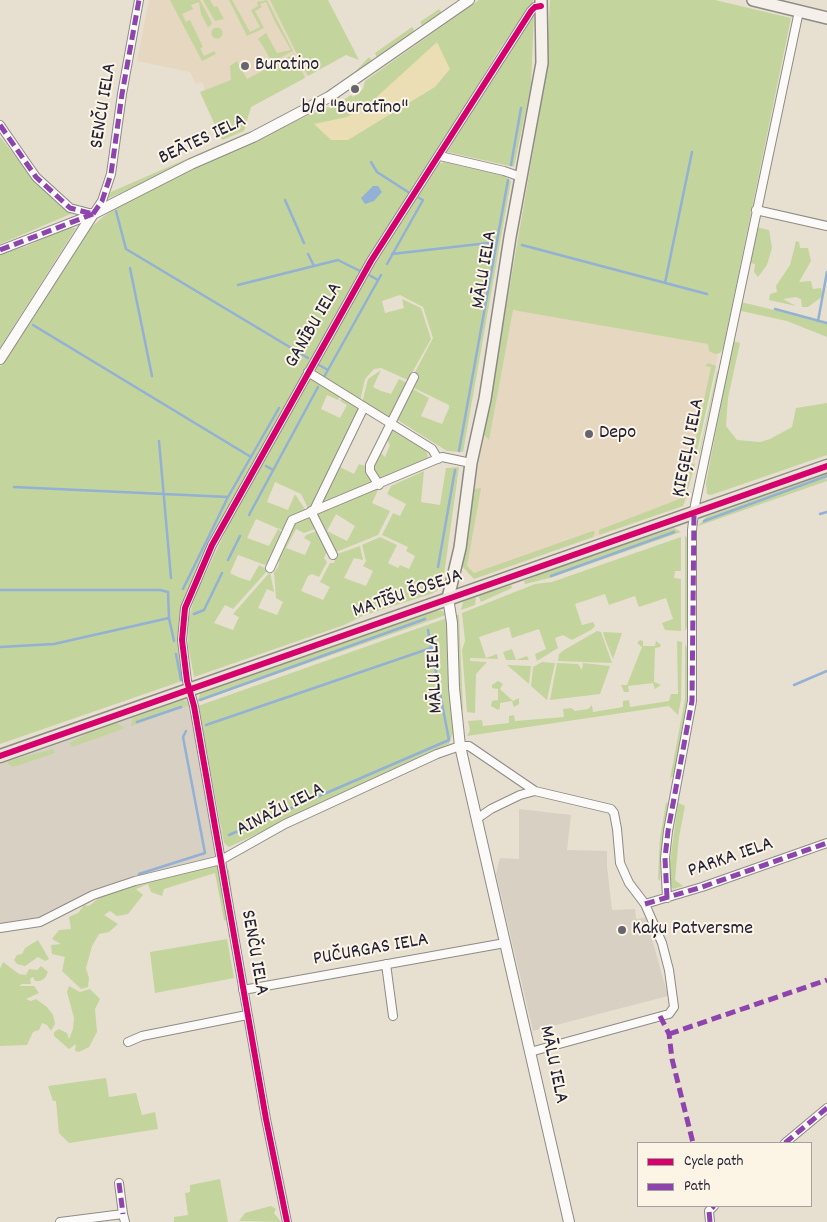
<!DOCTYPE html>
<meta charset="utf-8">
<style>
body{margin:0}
#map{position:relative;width:827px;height:1222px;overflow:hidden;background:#e7e0d0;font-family:Dekko,sans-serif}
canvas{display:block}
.legend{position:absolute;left:637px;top:1142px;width:175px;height:65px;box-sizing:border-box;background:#fcf5e5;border:1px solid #a5a1a1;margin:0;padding:6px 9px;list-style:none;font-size:15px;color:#22223b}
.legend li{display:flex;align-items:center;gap:10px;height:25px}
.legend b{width:25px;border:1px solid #a5a1a1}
</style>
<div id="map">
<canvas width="827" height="1222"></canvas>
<ul class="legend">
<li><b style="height:6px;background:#d6006c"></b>Cycle path</li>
<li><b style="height:6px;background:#8e44ad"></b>Path</li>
</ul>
</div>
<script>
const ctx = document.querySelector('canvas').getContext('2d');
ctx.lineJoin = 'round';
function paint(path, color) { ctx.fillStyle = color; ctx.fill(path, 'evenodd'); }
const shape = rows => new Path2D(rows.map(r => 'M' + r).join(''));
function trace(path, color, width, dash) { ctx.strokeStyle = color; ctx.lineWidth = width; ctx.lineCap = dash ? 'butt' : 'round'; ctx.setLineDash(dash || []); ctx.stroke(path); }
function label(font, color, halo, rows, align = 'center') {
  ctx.font = font + ' Dekko,sans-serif'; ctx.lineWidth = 4; ctx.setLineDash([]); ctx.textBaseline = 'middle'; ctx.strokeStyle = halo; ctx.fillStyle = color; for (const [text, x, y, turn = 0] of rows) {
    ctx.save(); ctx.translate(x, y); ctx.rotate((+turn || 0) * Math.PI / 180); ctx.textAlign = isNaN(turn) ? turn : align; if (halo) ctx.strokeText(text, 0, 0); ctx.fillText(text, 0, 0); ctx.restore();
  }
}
const built = shape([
 [149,0,327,0,354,50,251,107,244,129,220,137,200,92,205,90,202,82,196,84,190,72,137,61],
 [506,304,722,337,686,502,683,506,474,579,461,565]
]);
const industrial = shape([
 [190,689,221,860,135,881,40,922,0,928,0,756],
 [519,809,571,815,567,850,607,851,607,866,612,910,635,909,636,919,646,918,668,996,533,1031,496,874,500,858,519,859]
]);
const green = shape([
 [170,0,200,0,212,23,210,26,208,27,201,14,199,2,191,5,193,9,182,14,186,22,190,20,203,47,200,48,204,56,214,51,216,54,202,61],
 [203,0,210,0,214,7,217,6,224,19,215,21],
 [229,0,232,0,250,32,260,27,251,10,258,6,257,2,267,0,293,51,272,62,261,43,258,39,266,33,277,53,291,50,275,22,266,2,260,4,262,7,255,11,264,28,247,36],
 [270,0,328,0,359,60,346,55,308,76],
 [479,0,533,0,533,2,499,50,404,207,360,271,234,500,182,611,185,680,0,744,0,367,87,231,104,216,134,197,326,107,331,108,351,95,353,97,363,89,365,81],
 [550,0,715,0,791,18,723,349,720,353,715,354,709,351,708,344,513,310,489,440,484,435,534,146,546,70],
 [439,9,442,13,423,27,420,22],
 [534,14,531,86,514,167,447,152,518,35],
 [412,27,415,32,377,58,375,53],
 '211.5 33a5.5 5.5 0 1 1 11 0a5.5 5.5 0 1 1-11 0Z',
 [294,54,305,78,251,107,244,131,222,140,200,92,231,80,230,66,237,61,247,79],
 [369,57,373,62,325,93,355,72],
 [248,132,241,139,107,199,111,192],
 [0,137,35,180,73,213,0,244],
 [444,162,504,176,511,181,463,452,447,451,396,419,411,388,429,398,421,416,442,424,449,408,449,405,414,388,418,379,414,374,433,338,423,307,400,295,382,301,385,313,404,308,402,299,421,308,431,339,408,380,381,368,374,369,365,379,360,401,317,375,316,369,374,264,439,164],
 [756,227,769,230,772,248,767,265,758,277,754,272,755,264,750,263,745,276],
 [65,228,76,228,0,348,0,254,27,246],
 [796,241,799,242,800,248,808,248,811,261,799,282,811,281,813,289,821,288,823,296,808,307,802,307,801,299,796,297,783,299,796,306,769,300,770,294,777,292,776,286,790,265],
 [741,302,827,323,827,337,787,321,741,311],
 [733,341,740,343,728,398,726,426,737,440,760,442,770,439,792,427,796,408,827,403,827,455,711,495,707,494,706,483],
 [708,363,716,366,696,456,687,451,693,452,711,367,705,366],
 [381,370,373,387,381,391,391,394,399,379,407,383,390,416,387,417,362,403,368,379],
 [717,371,718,372,699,456,699,453],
 [310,380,315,380,340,395,338,400,327,395,321,409,340,418,347,405,340,401,343,397,361,410,313,508,309,510,301,494,275,482,267,502,288,510,295,494,306,511,290,519,284,531,256,519,247,538,269,546,278,529,283,533,272,557,265,565,238,555,230,573,238,577,250,581,259,565,268,570,233,609,225,605,214,623,233,630,239,617,233,614,270,572,274,592,267,589,258,608,277,615,283,602,276,598,274,572,278,567,279,562,276,559,294,521,307,515,311,515,318,528,304,533,296,529,286,548,305,555,311,542,304,538,306,535,319,530,328,549,324,558,327,562,319,577,312,574,308,576,301,591,323,600,330,587,320,582,330,563,334,563,337,554,360,546,363,560,354,558,344,578,366,586,373,571,363,566,366,561,362,545,380,537,397,545,388,563,398,568,400,565,409,569,415,556,406,551,408,547,382,535,393,513,400,516,406,504,387,494,391,486,424,471,421,502,440,505,446,468,459,467,443,582,437,591,431,594,365,615,344,625,194,677,188,646,189,617,195,596,236,509],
 [392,430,396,430,426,449,428,457,425,461,380,480,373,468,380,452,385,457,390,445,386,439],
 [345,451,347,452,340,467,354,474,359,464,365,466,374,483,322,504],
 [687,463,695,464,683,506,599,535,599,530,682,498,689,468,683,466],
 [827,474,827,481,698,526,706,517],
 [376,488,378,490,372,503,390,511,378,535,336,552,316,514,318,511],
 [336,514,355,526,347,541,327,531],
 [481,488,467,566,474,573,593,531,595,532,593,537,474,579,461,565,474,489],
 [685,508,685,510,475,583,475,582],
 [674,528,681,532,550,578,525,584,524,581,544,572],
 [685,535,687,538,687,627,685,631],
 [681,537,681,571,675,571,674,578,681,579,681,631,665,630,662,623,673,619,666,598,639,607,635,596,609,605,605,594,575,604,582,625,593,622,595,626,591,630,572,640,563,635,555,638,558,648,537,661,535,654,546,649,539,629,512,638,509,627,479,637,486,658,497,654,498,659,470,658,470,661,487,662,476,674,475,713,467,712,462,650,465,641,462,613,535,584,552,582],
 [511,585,512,588,481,602,478,595],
 [476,596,475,605,461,610,463,602],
 [432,610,443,611,446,615,197,702,201,692],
 [457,615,459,615,463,711,460,707],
 [447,618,449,687,455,728,449,744,229,847,224,843,198,706],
 [597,631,601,632,612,663,558,661,559,654,564,650],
 [603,632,622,633,613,659,605,639],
 [640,640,643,641,643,646,655,646,656,641,661,645,660,647,655,648,654,682,661,685,655,689,653,683,628,686,629,692,624,692,621,685,627,685,642,647,637,643],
 [677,641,682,642,681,700,678,715,669,706,467,736,470,730,468,721,482,720,483,726,509,723,509,716,514,715,515,721,564,717,563,709,571,708,575,711,588,709,592,705,593,712,623,707,623,701,629,700,630,707,669,701,671,694,678,694],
 [685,644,687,648,687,702,674,775,670,779,685,699],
 [512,649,516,660,527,656,529,660,506,660,503,652],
 [542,662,555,663,547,700,531,686,533,667],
 [557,663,578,664,582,670,583,663,610,666,600,694,550,700],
 [507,665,531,666,529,684],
 [498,681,503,684,500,689,513,701,519,698,519,704,514,707,512,701,500,703,500,708,498,710,491,706,492,701,498,700,498,689,492,688,492,685],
 [179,699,182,699,190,705,131,726,133,716],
 [132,703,131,705,7,745],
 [116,723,125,728,72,747,70,743,90,732],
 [53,749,55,753,13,767,8,764,8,761],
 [669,802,663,838,660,881,658,879,660,838,666,803],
 [678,803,685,806,679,837,675,880,683,886,673,889,670,885,670,862],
 [210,861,229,870,232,894,224,903,226,910,233,913,235,925,224,920,215,873,164,889,162,896,151,892,148,884,136,889,143,895,128,914,117,916,110,911,104,915,118,924,109,932,99,934,92,946,86,968,89,978,88,987,81,989,62,971,65,957,52,954,51,945,61,944,52,939,59,930,71,929,69,917,78,913,84,905,89,906,100,897,113,890],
 [227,939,234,978,155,993,150,952],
 [38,940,49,959,45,961,38,957,25,966,17,964,14,960,17,955,22,954,25,948],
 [3,962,19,974,26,975,29,969,37,970,41,966,48,972,45,978,40,981,35,981,33,977,30,979,31,984,22,984,19,986,34,986,39,993,26,999,31,1001,36,999,47,1007,53,1015,55,1024,51,1031,47,1025,42,1023,39,1030,33,1032,27,1045,0,1046,0,969],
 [69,986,80,992,90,989,100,999,95,1009,97,1032,89,1047,79,1052,75,1051,76,1044,69,1049,54,1036,54,1032,59,1029,67,1033,69,1039,73,1029,74,1018,67,992],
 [106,1078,109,1097,136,1093,142,1115,155,1112,158,1129,69,1143,59,1133,56,1101,53,1101,48,1086],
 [220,1179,228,1222,174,1222,174,1217,188,1215,185,1193,190,1192,190,1185],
 [271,1206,276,1209,274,1213,281,1222,239,1221,245,1213]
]);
const sand = shape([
 [437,42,450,69,435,87,348,140,331,140,314,124,347,117,370,103]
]);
const water = shape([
 [373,186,378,186,382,192,374,201,365,204,361,198]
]);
const stream = shape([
 [371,162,377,172,408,192],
 [511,165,521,108],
 [285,200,304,243],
 [116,211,126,249,308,358],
 [522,245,707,294],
 [308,254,314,266],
 [392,254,497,242],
 [387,264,423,200,419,198],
 [130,268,152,376],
 [369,275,378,280],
 [665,283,692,152],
 [238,285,338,260,360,271],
 [775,309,827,323],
 [818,321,827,272],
 [33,325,251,457],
 [319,365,328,370],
 [324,377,381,275],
 [159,441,171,578],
 [459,451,508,180],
 [266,466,273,470],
 [14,487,228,497],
 [820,514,827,512],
 [249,515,318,387],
 [704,521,827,476],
 [228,560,240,536],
 [438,567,455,470],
 [551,576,674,532],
 [183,589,228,497,279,408],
 [0,590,160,590,168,592,169,618,174,641],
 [194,614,204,610,222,573],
 [0,647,54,644,169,618],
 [176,654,181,680],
 [794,685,827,671],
 [200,700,425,619],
 [137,722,181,707],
 [206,725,431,648],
 [229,835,449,740,428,630],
 [139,874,205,853,183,737,186,731]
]);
const minor = shape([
 [0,125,36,177,70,208,93,214],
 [440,156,504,171,521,177],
 [756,210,827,226],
 [94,213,102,201,111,174,122,94,139,0],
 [0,250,93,214],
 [308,372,432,449,438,459],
 [379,485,370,471,370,465,414,377],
 [314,510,364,407],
 [311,511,333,555],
 [270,568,292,520,442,457,471,463],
 [478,818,491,809,520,795,535,791,611,809,614,813,617,829,620,863,629,883,645,904,662,943,669,970,674,1007,669,1014,530,1052],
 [667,898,665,858,668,831,692,701,692,530,695,505,799,11],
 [645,904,702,887,827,843],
 [0,928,40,922,93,895,135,881,221,860,285,824,437,754,460,746,469,746,535,791],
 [386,964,393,1016],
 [243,990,505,943],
 [128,1042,142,1036,247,1015],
 [785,1143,827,1108],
 [119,1183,123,1214],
 [60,1222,123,1214,125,1222],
 [287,1222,266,1119,194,706,187,681,182,640,185,608,212,545,371,261,531,11,535,7,541,6],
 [710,1222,709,1211,714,1206]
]);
const tertiary = shape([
 [0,359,93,214,191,164,253,137,329,97,469,0],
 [448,598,452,623,454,688,460,746,569,1222]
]);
const secondary = shape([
 [753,0,827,18],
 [448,598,460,548,471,463,485,399,510,237,542,63,541,0]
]);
const primary = shape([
 [0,756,827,466]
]);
const quiet = shape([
 [0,125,36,177,70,208,93,214],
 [93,214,102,201,111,174,122,94,139,0],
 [0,250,93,214],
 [667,898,665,858,668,831,692,701,694,513],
 [645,904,702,887,827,843],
 [660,1016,669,1034,672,1059,693,1143],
 [669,1034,827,980],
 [785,1143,827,1108],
 [119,1183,123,1214],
 [710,1222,709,1211,714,1206]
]);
const cycleway = shape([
 [0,756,827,466],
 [287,1222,266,1119,194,706,187,681,182,640,185,608,212,545,371,261,531,11,535,7,541,6]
]);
const markers = [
 [245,66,5,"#67646f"],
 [355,89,5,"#67646f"],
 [589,434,5,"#67646f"],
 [622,930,5,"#67646f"]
];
const poiNames = [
 ["Buratino",255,66],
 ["b/d \"Buratīno\"",355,109,"center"],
 ["Depo",599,434],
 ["Kaķu Patversme",632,930]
];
const streetNames = [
 ["SENČU IELA",105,106,-81],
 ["BEĀTES IELA",203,141,-25],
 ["MĀLU IELA",486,270,-81],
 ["GANĪBU IELA",315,326,-60],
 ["ĶIEĢEĻU IELA",690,448,-79],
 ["MATĪŠU ŠOSEJA",408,595,-19],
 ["MĀLU IELA",436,674,-93],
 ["AINAŽU IELA",281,811,-27],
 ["PARKA IELA",731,859,-19],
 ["PUČURGAS IELA",371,951,-10],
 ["SENČU IELA",253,953,80],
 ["MĀLU IELA",552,1065,78]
];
paint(built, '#e6d7c1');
paint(industrial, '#d8d0c3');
paint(green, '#c4d49d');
paint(sand, '#ebddb4');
paint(water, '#92b1d4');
trace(stream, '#92b1d4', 2.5);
trace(minor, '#8e8b86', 10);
trace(tertiary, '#8e8b86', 12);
trace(secondary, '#8e8b86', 14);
trace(primary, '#8e8b86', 15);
trace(minor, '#fbfaf8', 8);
trace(tertiary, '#fbfaf8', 10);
trace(secondary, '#f5f1ea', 11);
trace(primary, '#ebe3d8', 12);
trace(quiet, '#8e44ad', 5, [10, 5]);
trace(cycleway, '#d6006c', 6);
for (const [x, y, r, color] of markers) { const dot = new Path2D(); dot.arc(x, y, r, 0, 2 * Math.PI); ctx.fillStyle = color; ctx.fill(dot); trace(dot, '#fcf5e5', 2); }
label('20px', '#22223b', '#fcf5e5', poiNames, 'left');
label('20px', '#22223b', '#fcf5e5', streetNames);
</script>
